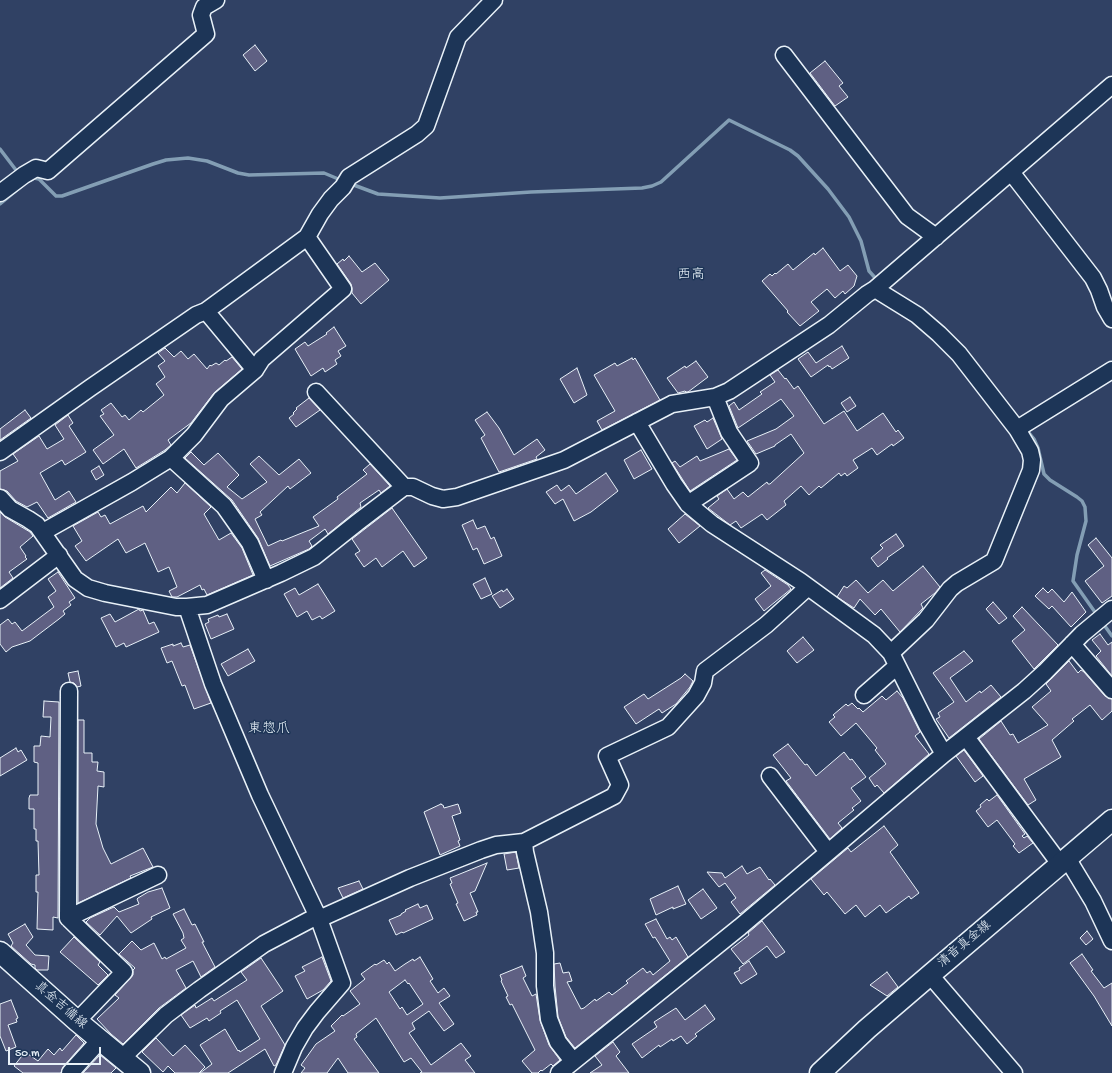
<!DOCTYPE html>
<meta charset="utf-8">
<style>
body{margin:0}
#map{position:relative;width:1112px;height:1073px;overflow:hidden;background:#304164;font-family:"Gochi Hand",sans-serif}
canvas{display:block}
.scale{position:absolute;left:8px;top:1047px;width:93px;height:18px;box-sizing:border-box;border:2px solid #e8f1f8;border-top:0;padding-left:5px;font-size:12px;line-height:14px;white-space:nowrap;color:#e8f1f8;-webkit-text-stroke:3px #1d3557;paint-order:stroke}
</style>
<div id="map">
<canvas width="1112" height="1073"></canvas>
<div class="scale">50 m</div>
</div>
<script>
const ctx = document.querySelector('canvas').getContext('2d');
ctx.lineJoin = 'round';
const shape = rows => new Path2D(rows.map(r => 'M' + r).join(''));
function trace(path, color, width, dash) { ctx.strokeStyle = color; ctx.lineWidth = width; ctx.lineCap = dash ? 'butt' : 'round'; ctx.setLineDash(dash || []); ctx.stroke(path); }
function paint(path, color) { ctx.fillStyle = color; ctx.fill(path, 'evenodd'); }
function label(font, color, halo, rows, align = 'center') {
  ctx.font = font + ' "Gochi Hand","Klee One",sans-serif'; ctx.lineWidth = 3; ctx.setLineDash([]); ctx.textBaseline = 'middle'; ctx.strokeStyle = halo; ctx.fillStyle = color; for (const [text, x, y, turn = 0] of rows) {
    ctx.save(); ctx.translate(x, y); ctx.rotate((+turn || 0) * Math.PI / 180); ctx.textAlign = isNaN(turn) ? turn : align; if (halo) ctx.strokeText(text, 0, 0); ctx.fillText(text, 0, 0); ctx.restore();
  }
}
const stream = shape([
 [0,149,19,174],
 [31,180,34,178,39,179,56,196,62,196,153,164,166,160,188,158,207,161,238,173,249,175,324,173,343,181],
 [351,184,378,194,440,198,531,192,642,188,652,186,661,182,729,120,790,150,798,156,828,189,849,217,861,241,869,271,878,281],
 [0,204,23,185],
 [1025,428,1034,439,1038,448,1044,474,1050,480,1077,497,1082,501,1085,507,1086,521,1077,555,1073,581,1097,615],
 [1102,622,1112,636]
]);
const building = shape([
 [255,45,267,61,255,71,243,55,255,45],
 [825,61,843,83,839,86,848,97,835,106,810,73,825,61],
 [823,248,840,271,848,265,857,276,854,286,845,294,843,291,835,298,827,289,811,302,819,311,800,326,787,312,788,311,762,281,770,274,772,276,775,273,776,274,788,264,793,270,814,253,815,255,823,248],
 [349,256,362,272,375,263,389,280,361,304,352,293,352,288,351,284,337,264,343,259,344,261,349,256],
 [334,327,346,346,338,351,341,356,335,360,337,364,325,372,323,368,311,376,295,349,305,342,308,346,327,334,326,333,334,327],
 [842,346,849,358,832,369,830,366,829,367,828,365,811,377,798,359,808,352,816,363,842,346],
 [165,348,174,357,181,351,188,359,194,354,207,369,210,365,211,366,216,363,219,365,225,360,226,361,232,357,242,369,214,393,191,423,168,440,171,445,165,450,136,468,124,449,103,464,93,450,114,435,100,416,104,414,101,410,111,403,122,417,125,415,129,420,141,410,143,412,164,395,156,384,165,377,158,366,165,361,158,353,165,348],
 [632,358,633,360,635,358,660,400,602,430,597,421,615,411,594,375,615,363,617,366,632,358],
 [696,361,708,377,688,392,686,392,685,391,678,393,667,378,685,366,686,368,696,361],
 [577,368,587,395,574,403,560,379,577,368],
 [778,370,785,379,786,378,794,389,798,386,824,424,844,411,857,431,883,413,896,432,898,430,904,438,893,446,892,444,877,455,872,448,853,460,858,468,847,476,845,473,841,476,839,473,821,488,819,486,809,495,801,486,784,501,786,505,767,520,762,514,741,528,736,521,730,525,708,508,719,499,717,496,727,489,734,499,743,492,748,497,767,482,768,484,770,484,804,453,791,434,775,445,775,446,756,454,747,441,776,429,794,416,781,399,738,428,729,406,734,402,739,410,762,394,760,392,775,382,770,375,778,370],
 [850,397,856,406,847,412,841,403,850,397],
 [309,398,320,410,296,427,289,418,294,414,293,413,297,409,296,408,309,398],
 [25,410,31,418,0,440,0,429,25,410],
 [487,412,499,428,514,455,537,439,545,450,536,457,537,459,499,472,481,438,485,435,475,420,487,412],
 [68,415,73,423,69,426,86,452,65,465,62,460,40,473,55,500,69,491,76,502,48,518,37,502,27,507,16,501,7,491,0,489,0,471,18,461,13,454,39,436,47,449,64,439,55,425,68,415],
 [713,418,722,439,707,449,694,426,705,420,707,422,713,418],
 [729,449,737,460,690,491,672,463,675,461,680,467,697,456,700,461,729,449],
 [641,450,652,469,634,479,624,460,641,450],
 [191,452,204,465,218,453,239,475,227,487,242,499,267,482,250,464,259,456,279,475,299,459,311,473,290,489,288,486,260,512,262,515,255,519,268,546,281,540,282,541,319,526,313,517,338,499,337,497,367,474,363,470,370,464,390,486,381,493,379,490,360,503,361,507,328,534,325,529,309,541,312,546,309,549,270,566,258,538,232,500,185,458,191,452],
 [99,466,104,475,96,480,91,471,99,466],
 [606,473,618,491,591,512,574,521,563,499,555,504,546,492,557,485,561,491,569,485,576,494,606,473],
 [185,483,211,507,204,514,219,540,231,533,242,548,253,575,207,595,204,589,202,590,200,585,177,597,172,597,169,591,177,587,169,567,158,572,145,543,126,553,118,539,86,561,75,546,82,541,73,526,98,512,101,517,105,515,110,524,143,506,146,512,171,487,177,493,185,483],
 [392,508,427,558,414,567,403,551,382,567,376,558,364,567,355,554,360,551,352,539,392,508],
 [0,512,5,517,30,532,33,536,20,547,26,556,25,557,27,559,9,572,13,578,0,588,0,512],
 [685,514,700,526,679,543,668,529,685,514],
 [473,520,477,529,485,526,491,539,494,537,502,556,484,564,477,548,473,550,462,525,473,520],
 [896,534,904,546,887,558,888,559,878,567,871,558,883,548,880,545,896,534],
 [1096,538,1112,558,1112,596,1102,603,1085,581,1104,566,1088,545,1096,538],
 [923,566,940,587,935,593,921,604,923,608,900,632,881,609,875,615,860,599,854,608,837,597,844,586,847,588,856,580,868,593,883,580,893,591,923,566],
 [765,570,788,585,791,589,764,611,755,599,771,586,761,573,765,570],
 [58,572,75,598,69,602,71,605,63,611,65,614,59,619,30,641,12,647,6,652,0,644,0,625,8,619,12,624,15,622,22,631,54,607,48,597,56,591,48,579,58,572],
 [485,578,492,594,481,599,473,584,485,578],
 [318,584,335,611,322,619,320,616,312,620,307,611,297,617,284,594,295,588,299,595,318,584],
 [1043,588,1048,593,1052,589,1064,602,1072,592,1086,612,1071,627,1052,606,1049,609,1035,596,1043,588],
 [507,589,514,599,500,608,492,596,502,590,503,592,507,589],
 [993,602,1007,618,999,624,986,609,993,602],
 [1022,607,1058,645,1034,669,1012,641,1025,630,1013,616,1022,607],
 [139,609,140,611,143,610,149,624,154,622,159,632,126,647,124,643,116,647,101,618,110,614,115,622,139,609],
 [227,614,234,629,211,639,205,624,209,622,208,619,218,615,219,617,227,614],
 [1100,634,1108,645,1112,642,1112,676,1096,656,1101,651,1092,640,1100,634],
 [803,637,814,650,797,663,787,651,803,637],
 [181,643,183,647,190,645,211,703,194,709,185,685,182,686,172,661,167,663,161,648,173,644,173,646,181,643],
 [248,649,255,661,228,676,221,664,248,649],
 [964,651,973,661,950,678,966,702,980,691,981,693,991,685,1001,697,949,738,936,719,940,717,938,713,954,702,933,673,964,651],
 [1069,661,1078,673,1081,670,1084,672,1105,696,1112,699,1112,711,1102,720,1090,705,1072,719,1074,721,1052,740,1061,757,1024,779,1036,800,1028,805,979,739,1001,721,1010,735,1013,734,1018,743,1048,725,1032,707,1051,691,1046,684,1069,661],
 [78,671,81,686,77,687,74,683,70,682,68,673,78,671],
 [685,674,693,681,690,687,676,704,662,713,659,709,636,724,624,707,644,694,648,699,681,678,685,674],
 [897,691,903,698,920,732,915,736,929,754,884,793,877,785,875,787,869,778,886,764,875,750,877,748,856,723,841,736,829,722,835,717,833,715,846,704,848,706,852,703,858,709,859,708,863,712,882,696,886,700,897,691],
 [44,701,59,702,58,918,53,917,53,930,37,929,38,892,36,892,36,875,39,875,38,841,36,841,36,829,34,829,34,809,29,809,29,798,30,795,38,795,38,763,34,762,34,746,40,746,41,736,50,737,51,717,43,717,44,701],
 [78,720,84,720,84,753,92,753,92,762,98,762,97,771,104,772,104,787,98,786,96,824,103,848,111,864,143,848,153,867,130,876,131,878,78,903,78,720],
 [788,744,805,765,807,764,816,776,844,752,850,760,852,759,866,777,851,788,861,801,852,808,854,810,838,823,842,828,830,839,786,781,791,778,773,755,788,744],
 [16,748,18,752,21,750,27,760,0,776,0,758,16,748],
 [964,750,983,776,975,782,956,756,964,750],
 [997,795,1025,834,1022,836,1024,838,1027,836,1033,843,1019,853,1013,846,1015,844,997,820,988,827,976,811,981,807,980,805,987,799,989,801,997,795],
 [441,804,442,805,443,805,444,808,458,804,461,813,452,816,460,840,458,841,460,846,440,855,424,812,441,804],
 [884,826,898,845,890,852,919,893,911,899,909,896,886,913,880,905,865,917,856,905,845,914,827,892,824,895,811,879,848,848,851,852,884,826],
 [516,852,519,868,507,870,504,854,516,852],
 [487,863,475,891,470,893,478,912,476,912,477,915,464,921,456,904,458,903,450,884,452,883,450,878,487,863],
 [742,866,747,874,760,867,769,880,770,879,775,885,740,914,731,902,736,898,725,883,719,887,707,872,722,873,725,878,742,866],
 [359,881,363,889,343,898,338,888,359,881],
 [678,886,686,904,673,909,673,907,656,915,650,899,678,886],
 [162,888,170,908,151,917,152,919,131,933,117,916,100,935,86,922,90,918,114,907,119,912,139,904,137,899,138,898,148,892,162,888],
 [703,889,717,908,701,919,688,900,703,889],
 [418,904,420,908,427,905,433,919,403,933,402,932,396,935,389,920,401,915,401,914,406,911,405,910,418,904],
 [184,909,192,925,195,924,204,942,202,942,215,967,201,977,193,961,176,970,186,988,159,1008,123,1044,111,1034,97,1019,119,998,115,995,133,975,133,970,135,968,119,954,132,941,141,950,154,943,162,959,165,957,166,959,186,948,181,940,184,938,183,933,173,914,184,909],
 [656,919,667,939,670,937,672,940,676,937,688,957,575,1048,566,1037,558,1017,555,986,554,964,560,963,563,973,569,972,572,981,567,982,581,1009,584,1008,595,999,596,1001,609,992,612,995,628,983,626,981,643,968,647,973,650,971,653,975,670,961,655,937,653,938,645,924,656,919],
 [762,921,785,952,776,958,767,946,743,964,731,949,749,935,748,933,762,921],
 [25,924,33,937,26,945,35,955,49,956,48,970,37,970,35,968,35,965,31,964,11,946,13,943,8,934,25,924],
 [1087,931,1093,939,1086,945,1080,938,1087,931],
 [74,937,100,962,98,965,108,975,98,985,60,952,74,937],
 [1082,954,1093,970,1091,971,1104,988,1112,983,1112,1026,1094,996,1070,963,1082,954],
 [322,957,331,981,323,990,307,999,295,976,305,971,302,967,322,957],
 [420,957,433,979,430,981,438,993,444,988,450,996,439,1003,454,1024,444,1031,429,1011,412,1023,415,1029,409,1033,431,1065,461,1043,471,1056,465,1060,475,1073,420,1073,422,1072,411,1058,404,1062,376,1018,356,1034,357,1037,354,1039,379,1073,348,1073,338,1058,327,1073,301,1073,305,1068,301,1065,316,1044,335,1031,331,1026,342,1015,343,1016,360,1004,350,991,365,979,361,974,375,964,376,965,384,960,387,964,389,962,395,971,405,964,413,959,414,961,420,957],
 [405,980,408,984,409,983,423,1004,407,1015,402,1007,400,1009,389,992,405,980],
 [261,958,283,991,261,1006,285,1045,276,1065,274,1066,265,1049,228,1073,200,1073,212,1064,200,1045,225,1029,238,1051,239,1050,240,1052,260,1039,237,1000,220,1011,221,1013,209,1021,207,1018,190,1028,181,1015,195,1005,196,1008,212,998,214,1001,247,980,241,972,261,958],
 [749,961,757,974,741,984,734,973,740,970,739,968,749,961],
 [522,966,526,976,523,978,532,996,536,994,540,1020,549,1045,560,1060,553,1066,551,1064,542,1071,541,1070,538,1073,532,1073,522,1061,535,1050,512,1004,510,1005,506,997,508,996,501,981,502,980,500,975,522,966],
 [887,972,898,987,887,996,870,985,887,972],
 [11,1000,18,1018,16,1019,17,1022,8,1025,16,1047,6,1051,0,1036,0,1004,11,1000],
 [705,1005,715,1019,695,1034,697,1036,687,1044,681,1036,673,1041,672,1039,660,1047,659,1045,642,1058,632,1044,657,1027,654,1022,676,1008,685,1020,705,1005],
 [76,1035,84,1043,63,1067,61,1073,23,1073,14,1066,25,1052,38,1061,48,1049,54,1055,60,1048,62,1051,76,1035],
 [156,1038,173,1056,185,1045,205,1067,199,1073,175,1073,168,1066,163,1072,142,1052,156,1038],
 [613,1042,620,1052,616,1056,629,1073,590,1073,602,1065,595,1056,613,1042],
 [100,1055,116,1068,111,1073,83,1073,100,1055]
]);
const minor = shape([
 [784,55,907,216,936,237],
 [1011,172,1093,278,1099,290,1105,307,1112,319],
 [0,193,24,175,36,168,48,171,206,34,201,15,204,7,216,0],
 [875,289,917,315,939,334,959,354,1017,429,1030,451,1032,460,1031,470,994,561,957,583,950,589,926,620,891,653],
 [206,311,307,237],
 [316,392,404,487],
 [715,397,729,432,750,463,688,504,712,524,800,581,874,635,891,653,927,725,944,754],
 [637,422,674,484,688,504],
 [1017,429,1112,370],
 [0,452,90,388,196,315,206,311,255,370],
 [171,458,224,506,250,543,266,580],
 [0,498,10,509,28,519,37,525,75,579,88,588,105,593,176,607,187,607,207,605,281,573,314,557,358,522,404,487,413,487,432,496,443,499,457,497,564,460,672,404,715,397,729,391,829,325,867,294,875,289,1112,85],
 [43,532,132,482,171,458,194,435,221,399,255,370,262,359,343,289,307,237,320,214,331,199,343,187,349,177,417,134,426,126,458,37,494,0],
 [0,600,59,555],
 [187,607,213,684,260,795,319,919,342,983,317,1012,305,1028,294,1047,283,1073],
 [1072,644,1112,690],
 [69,691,68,918,124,972,77,1021],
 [864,695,897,666],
 [966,737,1060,864],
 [770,776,828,852],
 [524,842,614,796,620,785,607,756,668,727,696,696,703,683,705,671,766,625,808,587],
 [1067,858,1093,901,1112,941],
 [68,918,158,875],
 [319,919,410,878,481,850,496,845,524,842,525,852,539,912,545,953,545,986,549,1019,558,1042,573,1061],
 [930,975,1014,1073],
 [122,1058,166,1015,199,990,264,944,317,916],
 [70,1073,100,1040],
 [559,1073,740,927,944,754,1024,691,1045,672,1082,634,1112,609]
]);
const major = shape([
 [0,952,77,1021,140,1073],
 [820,1073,867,1029,930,975,1112,820]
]);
const streetNames = [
 ["清音真金線",965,945,-40],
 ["真金吉備線",60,1006,41]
];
const neighbourhoodNames = [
 ["西高",691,276],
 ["東惣爪",269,730]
];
trace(stream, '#839eb4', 3.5);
paint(building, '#5f6083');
trace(building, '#e8f1f8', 1);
trace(minor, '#e8f1f8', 19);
trace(major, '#e8f1f8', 23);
trace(minor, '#1d3557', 16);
trace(major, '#1d3557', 20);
label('13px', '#e8f1f8', '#1d3557', streetNames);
label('14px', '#e8f1f8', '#1d3557', neighbourhoodNames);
</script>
